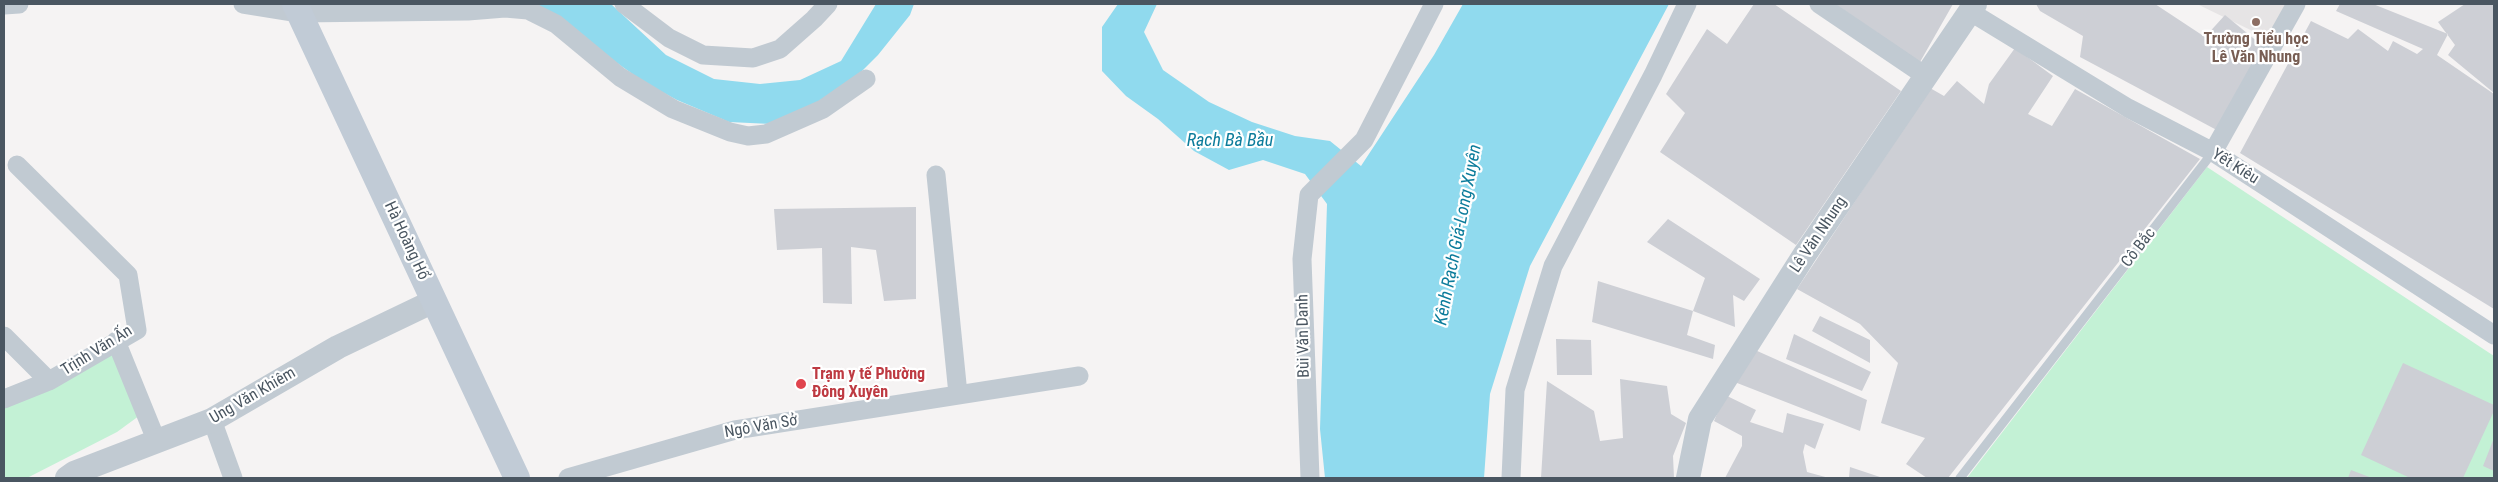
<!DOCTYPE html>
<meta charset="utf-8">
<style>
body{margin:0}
#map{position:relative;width:2498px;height:482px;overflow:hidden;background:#f5f3f3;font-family:"Roboto Condensed",sans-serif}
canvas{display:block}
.frame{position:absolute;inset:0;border:5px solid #4a5661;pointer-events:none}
</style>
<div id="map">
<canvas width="2498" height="482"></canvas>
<div class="frame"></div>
</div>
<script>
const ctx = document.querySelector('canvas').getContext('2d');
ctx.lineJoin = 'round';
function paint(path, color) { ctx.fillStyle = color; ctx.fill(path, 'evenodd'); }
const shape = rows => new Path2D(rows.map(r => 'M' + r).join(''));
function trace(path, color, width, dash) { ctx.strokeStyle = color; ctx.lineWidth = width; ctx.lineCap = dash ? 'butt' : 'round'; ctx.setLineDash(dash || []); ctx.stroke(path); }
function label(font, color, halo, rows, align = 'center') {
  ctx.font = font + ' "Roboto Condensed",sans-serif'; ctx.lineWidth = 4.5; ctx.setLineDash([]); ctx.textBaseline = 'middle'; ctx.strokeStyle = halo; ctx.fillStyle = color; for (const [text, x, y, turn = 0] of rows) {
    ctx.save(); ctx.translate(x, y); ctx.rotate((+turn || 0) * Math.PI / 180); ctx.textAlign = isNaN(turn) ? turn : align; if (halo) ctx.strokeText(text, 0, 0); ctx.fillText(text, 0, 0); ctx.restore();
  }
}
const education = shape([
 [2197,4,2288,4,2269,39]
]);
const green = shape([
 [2207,167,2494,356,2494,478,1967,478],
 [116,341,143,413,117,432,27,478,4,478,4,399]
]);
const water = shape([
 [530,4,611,4,666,55,714,79,760,84,800,80,841,61,876,4,914,4,910,15,878,55,852,81,809,107,771,124,729,122,677,100,645,83,557,20],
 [1118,4,1157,4,1144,32,1163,70,1209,102,1252,122,1295,136,1330,141,1361,166,1434,55,1463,4,1669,4,1530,266,1490,394,1484,478,1325,478,1320,429,1327,204,1305,174,1263,160,1229,170,1194,151,1158,119,1126,96,1102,71,1102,27]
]);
const building = shape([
 [1754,4,1774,4,1901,91,1796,245,1660,152,1685,113,1666,94,1707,29,1727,44],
 [1835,4,1953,4,1920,62],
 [2036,4,2155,4,2205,37,2225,15,2264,47,2226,135,2080,57,2083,36,2040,11],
 [2340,4,2373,4,2448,34,2437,55,2494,94,2494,309,2240,153,2311,21,2348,39,2358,29,2388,51,2393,41,2417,54,2423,49,2336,11],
 [2465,4,2494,4,2494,93,2448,55,2455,45,2438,22],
 [2015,48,2053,76,2028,114,2052,126,2075,89,2200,159,1948,478,1927,478,1906,464,1925,438,1881,423,1898,363,1860,324,1797,289,1930,88,1944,96,1957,81,1984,104,1989,84],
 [916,207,916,299,884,301,876,250,851,247,852,304,823,303,822,248,777,250,774,209],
 [1668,219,1760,279,1744,301,1733,295,1735,327,1693,311,1705,278,1647,242],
 [1598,281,1693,311,1687,335,1715,345,1713,359,1592,322],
 [1820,316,1870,340,1870,363,1812,331],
 [1794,334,1871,372,1862,391,1786,359],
 [1556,339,1591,340,1592,375,1557,375],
 [1755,350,1867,400,1860,431,1732,381],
 [2403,363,2494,405,2494,411,2463,478,2410,478,2361,455],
 [1620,379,1667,386,1671,414,1686,423,1673,456,1674,478,1541,478,1547,381,1594,411,1600,441,1623,438],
 [1725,395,1756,410,1750,422,1783,433,1787,413,1824,424,1815,449,1805,444,1803,452,1807,472,1829,478,1725,478,1742,446,1742,436,1714,421],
 [2494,438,2494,471,2483,466],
 [1850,467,1883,478,1849,478],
 [2351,470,2372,478,2348,478]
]);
const service = shape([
 [1960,478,2213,152]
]);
const minor = shape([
 [243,4,299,13,468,11,505,8,528,10,556,24,620,77,673,109,730,132,748,136,766,134,823,109,866,79],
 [624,4,669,38,703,55,753,58,780,49,814,19,828,4],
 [1819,4,1927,77],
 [4,5,19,4],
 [1969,11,2128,108,2213,152,2494,335],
 [2213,152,2296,4],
 [936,175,958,394],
 [4,336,49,381],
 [116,341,157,442],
 [4,399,49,381,137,330,128,275,17,165],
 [212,420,233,478],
 [568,478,735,430,1079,376],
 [1310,478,1302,259,1309,195,1364,140,1434,4],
 [1511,478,1515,390,1553,266,1653,75,1687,4]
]);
const tertiary = shape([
 [67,478,74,473,212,420,338,347,434,301],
 [1688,478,1700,419,1805,254,1975,4]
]);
const secondary = shape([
 [295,4,517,478]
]);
const markers = [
 [2256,22,5,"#8d6e63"],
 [801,384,6,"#e0444e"]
];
const educationNames = [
 ["Trường Tiểu học",2256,40],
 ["Lê Văn Nhung",2256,58]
];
const streetNames = [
 ["Yết Kiêu",2235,167,32],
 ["Lê Văn Nhung",1819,235,-56],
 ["Hà Hoàng Hổ",406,241,65],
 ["Cô Bắc",2139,248,-52],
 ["Bùi Văn Danh",1304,336,-91],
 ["Trịnh Văn Ấn",97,351,-32],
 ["Ung Văn Khiêm",253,396,-30],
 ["Ngô Văn Sở",761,427,-10]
];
const healthNames = [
 ["Trạm y tế Phường",812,375],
 ["Đông Xuyên",812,393]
];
const waterNames = [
 ["Rạch Bà Bầu",1230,141],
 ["Kênh Rạch Giá-Long Xuyên",1459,235,-79]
];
paint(education, '#e6e4e5');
paint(green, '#c3f1d5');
paint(water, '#90daee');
paint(building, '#cdcfd5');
trace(service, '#c1cad2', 9);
trace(minor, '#c1cad2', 19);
trace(tertiary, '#c1cad2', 24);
trace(secondary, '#c1cbd6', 26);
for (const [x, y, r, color] of markers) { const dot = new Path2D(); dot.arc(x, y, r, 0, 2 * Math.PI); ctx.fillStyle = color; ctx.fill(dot); trace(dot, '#fff', 2); }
label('bold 16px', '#785e54', '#fff', educationNames);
label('16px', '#4a5661', '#fff', streetNames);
label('bold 16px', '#be3a42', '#fff', healthNames, 'left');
label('italic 18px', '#0c7c9b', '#fff', waterNames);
</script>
